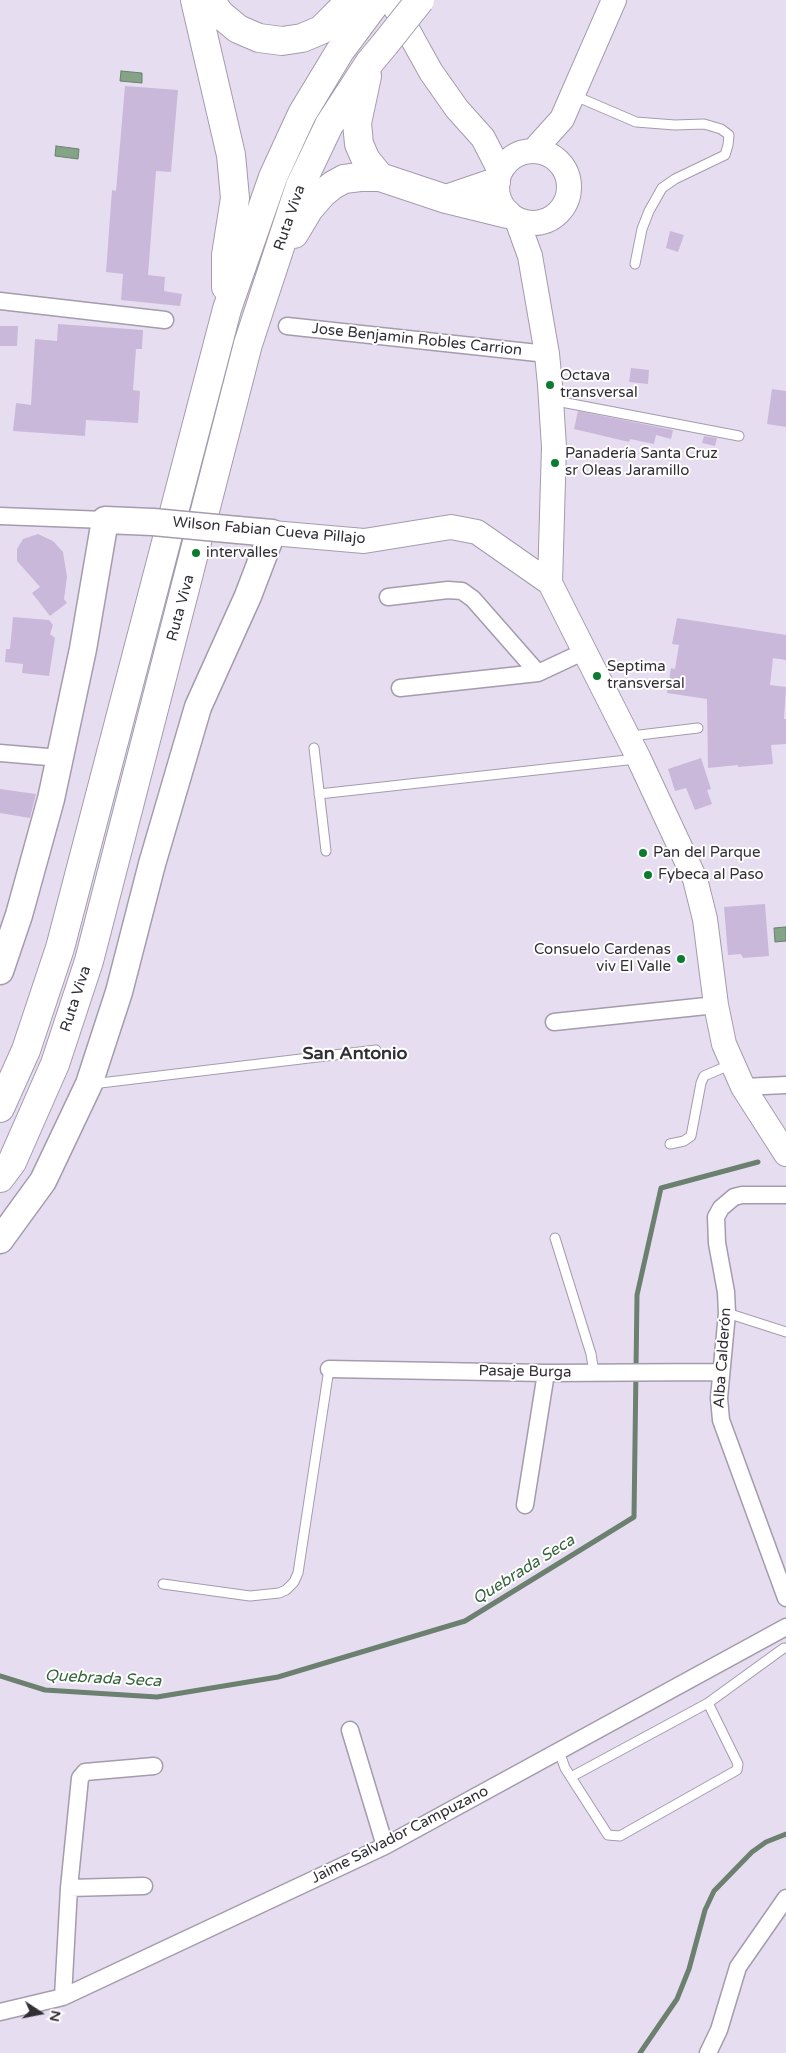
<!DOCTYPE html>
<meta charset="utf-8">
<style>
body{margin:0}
#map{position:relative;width:786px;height:2053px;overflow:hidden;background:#e7ddf0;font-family:"Varela Round",sans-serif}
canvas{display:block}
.north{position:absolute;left:15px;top:1988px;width:50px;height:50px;-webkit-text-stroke:4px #fff;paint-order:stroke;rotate:101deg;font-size:14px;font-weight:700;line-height:20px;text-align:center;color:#322e36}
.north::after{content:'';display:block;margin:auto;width:18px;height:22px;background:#322e36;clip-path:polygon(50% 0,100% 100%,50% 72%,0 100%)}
</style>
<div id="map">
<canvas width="786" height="2053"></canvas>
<div class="north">N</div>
</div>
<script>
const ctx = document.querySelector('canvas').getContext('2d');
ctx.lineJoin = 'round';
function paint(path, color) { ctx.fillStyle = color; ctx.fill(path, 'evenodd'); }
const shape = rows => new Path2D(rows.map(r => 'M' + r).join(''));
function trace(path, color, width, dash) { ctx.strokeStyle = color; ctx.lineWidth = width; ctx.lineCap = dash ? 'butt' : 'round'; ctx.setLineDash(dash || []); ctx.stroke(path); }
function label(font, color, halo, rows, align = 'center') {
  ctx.font = font + ' "Varela Round",sans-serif'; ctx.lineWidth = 4; ctx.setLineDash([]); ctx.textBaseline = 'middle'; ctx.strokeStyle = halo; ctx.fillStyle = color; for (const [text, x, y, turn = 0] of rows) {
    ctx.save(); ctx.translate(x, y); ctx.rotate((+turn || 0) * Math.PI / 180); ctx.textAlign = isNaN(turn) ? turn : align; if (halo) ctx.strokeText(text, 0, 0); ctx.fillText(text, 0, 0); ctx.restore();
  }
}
const water = shape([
 [121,71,142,73,142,83,120,81,121,71],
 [56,146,79,149,78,159,55,156,56,146],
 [786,927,786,941,775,942,774,928,786,927]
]);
const stream = shape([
 [0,1676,45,1690,157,1697,278,1677,465,1621,634,1517,637,1295,661,1188,758,1162],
 [640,2053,677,1999,689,1969,705,1910,714,1891,752,1852,766,1842,786,1834]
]);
const building = shape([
 [125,86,178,90,171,172,156,171,148,275,165,277,164,291,182,294,180,306,121,300,123,274,106,272,112,190,116,191],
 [670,231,684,235,678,252,666,248],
 [58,324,143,330,142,349,136,349,133,390,140,391,138,423,86,420,85,436,13,431,16,403,31,405,35,339,57,341],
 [0,326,18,326,17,346,0,346],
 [631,368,649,370,648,384,629,382],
 [772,389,786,391,786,427,767,424],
 [578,411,673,430,671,439,656,435,654,444,630,439,629,442,574,429],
 [704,436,717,438,715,446,702,443],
 [38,534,53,541,63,552,67,577,64,599,67,603,50,616,32,593,40,587,17,561,17,549,23,539],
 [13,617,49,620,53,625,50,634,55,638,49,676,22,673,23,664,5,662,6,649,10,649],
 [677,618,786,635,786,660,773,658,770,685,786,687,784,719,786,719,786,744,771,745,773,764,738,767,738,765,708,768,707,699,667,693,671,668,675,669,679,645,672,644],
 [701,758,711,789,707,790,712,804,695,810,686,788,675,791,668,769],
 [0,789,36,794,30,818,0,813],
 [765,904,769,956,743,958,741,954,728,955,724,907]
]);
const service = shape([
 [573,95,636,122,675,125,704,124,721,129,729,135,728,145,725,155,675,179,662,188,649,211,642,229,635,264],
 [551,400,739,436],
 [631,736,698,728],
 [314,748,326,851],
 [319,794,636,759],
 [92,1084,376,1050],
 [670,1144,684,1141,691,1136,701,1083,704,1076,732,1064],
 [555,1238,591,1354,594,1373],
 [727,1313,786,1332],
 [163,1584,250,1596,279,1593,286,1590,294,1582,298,1573,329,1369],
 [559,1751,565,1768,608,1835,620,1836,737,1770,738,1764,708,1703],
 [571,1777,708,1703,784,1648]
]);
const minor = shape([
 [0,301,165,320],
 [287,326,547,354],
 [0,516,105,520],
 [388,597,448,590,462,591,473,599,538,673],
 [400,688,538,673,585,651],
 [0,753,60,758],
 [554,1022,716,1005],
 [743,1087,786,1085],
 [786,1195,742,1195,734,1197,721,1208,716,1217,717,1243,726,1292,727,1313,719,1398,721,1420,786,1598],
 [329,1369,546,1373,721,1372],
 [525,1505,546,1373],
 [350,1730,385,1846],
 [69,1888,144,1886],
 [63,1997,69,1888,80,1778,85,1772,154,1766],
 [0,2012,63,1997,385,1846,786,1627],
 [708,2053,719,2030,738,1967,786,1898]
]);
const secondary = shape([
 [391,0,431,72,457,109,483,138,500,171],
 [534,150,562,119,614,0],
 '497 187a36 36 0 1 1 72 0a36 36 0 1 1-72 0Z',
 [517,220,530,256,547,354,550,385,554,447,550,583,639,759,695,879,705,919,716,1005,724,1044,743,1087,786,1154],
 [272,533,364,541,451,527,477,532,550,583]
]);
const primary = shape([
 [0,971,19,915,51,799,83,649,105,520,153,522],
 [0,1240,43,1181,89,1084,119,992,152,864,198,707,248,596,272,533,238,530]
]);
const trunk = shape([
 [195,0,231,155,235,198,226,255,226,287],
 [210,0,220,14,238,29,259,38,282,41,302,38,321,30,351,0],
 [367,76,357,123,359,144,366,160,380,177],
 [446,199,496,182],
 [294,234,309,209,322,194,333,185,344,179,360,177,380,177,446,199,507,214],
 [0,1108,26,1050,60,948,227,309,273,177,302,114,340,51,378,0],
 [0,1178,12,1162,55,1064,89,961,248,344,300,186,329,125,370,62,385,44]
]);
const primaryBridge = shape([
 [153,522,238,530]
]);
const trunkBridge = shape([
 [385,44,420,0]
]);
const markers = [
 [550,385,5,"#0b7b30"],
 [555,463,5,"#0b7b30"],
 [196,553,5,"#0b7b30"],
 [597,676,5,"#0b7b30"],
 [643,853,5,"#0b7b30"],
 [648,875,5,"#0b7b30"],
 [681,959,5,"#0b7b30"]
];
const streetNames = [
 ["Ruta Viva",290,218,-71],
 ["Jose Benjamin Robles Carrion",417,340,6],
 ["Wilson Fabian Cueva Pillajo",269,531,5],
 ["Ruta Viva",181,608,-75],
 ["Ruta Viva",76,999,-72],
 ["Alba Calderón",723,1358,-86],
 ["Pasaje Burga",525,1372,1],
 ["Jaime Salvador Campuzano",400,1835,-27]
];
const poiNames = [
 ["Octava",560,376],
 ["transversal",560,393],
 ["Panadería Santa Cruz",565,454],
 ["sr Oleas Jaramillo",565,471],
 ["intervalles",206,553],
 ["Septima",607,667],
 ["transversal",607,684],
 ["Pan del Parque",653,853],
 ["Fybeca al Paso",658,875],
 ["Consuelo Cardenas",671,950,"right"],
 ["viv El Valle",671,967,"right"]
];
const waterNames = [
 ["Quebrada Seca",524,1570,-32],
 ["Quebrada Seca",103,1679,3]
];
const quarterNames = [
 ["San Antonio",355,1054]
];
paint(water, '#84a387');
trace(water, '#6b806f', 1);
trace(stream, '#6b806f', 5);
paint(building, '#cab8db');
trace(service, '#a49bad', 11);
trace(minor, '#a49bad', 19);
trace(secondary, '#a49bad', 26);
trace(primary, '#a49bad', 29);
trace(trunk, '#a49bad', 30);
trace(service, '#fff', 9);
trace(minor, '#fff', 16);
trace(secondary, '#fff', 24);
trace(primary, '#fff', 26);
trace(trunk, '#fff', 28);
trace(primaryBridge, '#a49bad', 29, []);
trace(trunkBridge, '#a49bad', 30, []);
trace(primaryBridge, '#fff', 26);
trace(trunkBridge, '#fff', 28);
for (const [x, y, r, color] of markers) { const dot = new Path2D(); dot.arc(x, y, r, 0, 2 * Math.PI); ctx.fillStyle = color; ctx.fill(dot); trace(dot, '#fff', 2); }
label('15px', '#322e36', '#fff', streetNames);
label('15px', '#322e36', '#fff', poiNames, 'left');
label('italic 16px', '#33633b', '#fff', waterNames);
label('bold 18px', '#322e36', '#fff', quarterNames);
</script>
